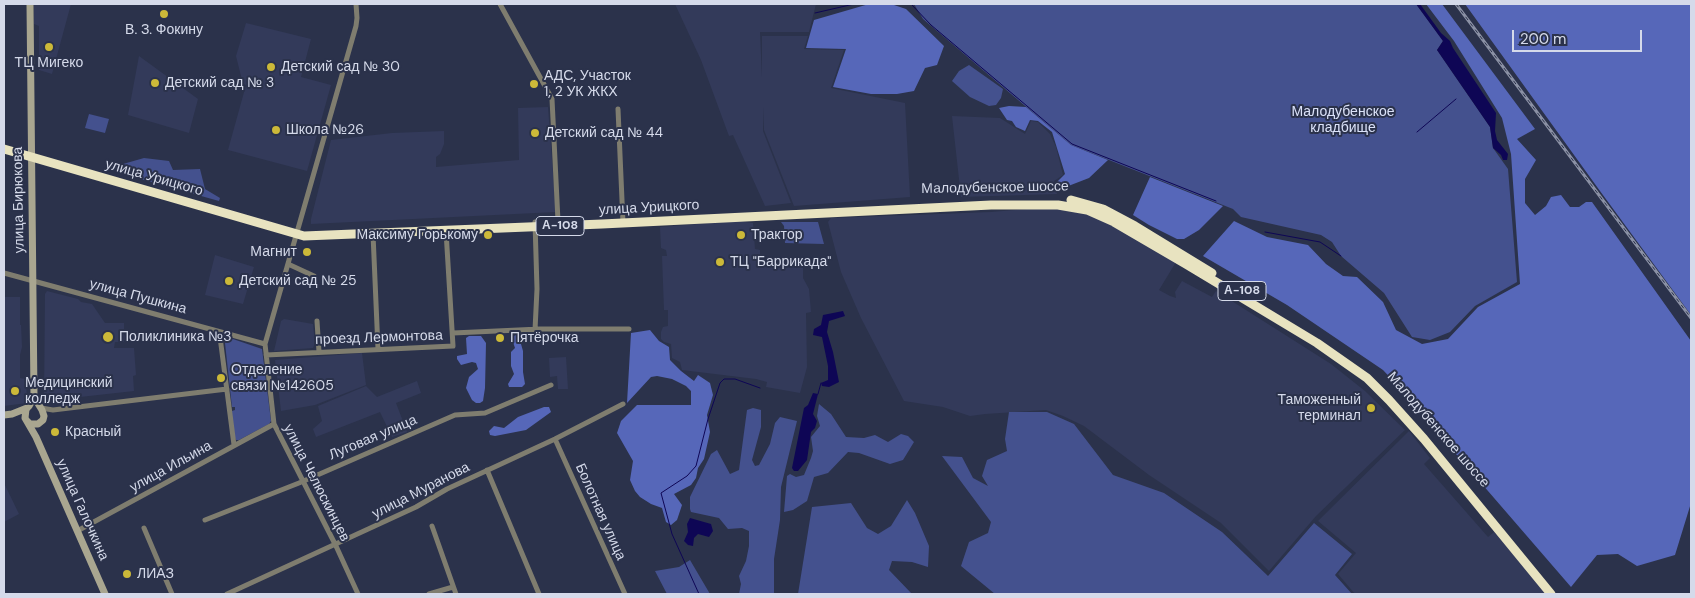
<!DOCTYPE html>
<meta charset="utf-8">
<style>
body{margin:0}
#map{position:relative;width:1695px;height:598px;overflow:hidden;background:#2b324b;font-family:"DM Sans",sans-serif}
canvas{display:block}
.frame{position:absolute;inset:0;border:5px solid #d5daea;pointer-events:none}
.scale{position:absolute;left:1512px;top:30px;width:130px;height:22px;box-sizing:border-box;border:2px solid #d5daea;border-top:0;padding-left:6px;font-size:15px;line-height:18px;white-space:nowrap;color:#d5daea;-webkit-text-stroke:4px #2b324b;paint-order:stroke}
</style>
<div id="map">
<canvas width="1695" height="598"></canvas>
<div class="frame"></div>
<div class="scale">200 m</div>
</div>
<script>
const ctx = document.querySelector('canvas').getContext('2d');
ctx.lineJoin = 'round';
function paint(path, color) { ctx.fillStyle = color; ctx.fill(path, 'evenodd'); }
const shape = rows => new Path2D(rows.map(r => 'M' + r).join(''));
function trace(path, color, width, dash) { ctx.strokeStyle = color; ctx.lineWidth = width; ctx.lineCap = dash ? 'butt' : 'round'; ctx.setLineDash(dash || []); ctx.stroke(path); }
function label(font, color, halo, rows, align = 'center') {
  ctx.font = font + ' "DM Sans",sans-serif'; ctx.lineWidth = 4; ctx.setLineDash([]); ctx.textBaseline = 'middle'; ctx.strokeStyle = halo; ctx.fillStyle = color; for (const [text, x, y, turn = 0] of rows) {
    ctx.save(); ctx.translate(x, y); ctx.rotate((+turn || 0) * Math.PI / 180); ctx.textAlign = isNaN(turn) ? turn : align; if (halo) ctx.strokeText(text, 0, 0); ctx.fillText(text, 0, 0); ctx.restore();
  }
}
const built = shape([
 [34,4,71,4,52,74,39,70,39,26,34,24],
 [675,4,816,4,809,32,760,32,762,78,762,36,808,36,804,49,844,50,831,88,905,103,910,197,794,206,764,130,763,107,763,131,791,203,765,206,733,135,729,136,701,60],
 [246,23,311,39,301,77,331,85,307,171,228,150,246,85,243,84,236,56],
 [139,56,198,99,189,133,128,115],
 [548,107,556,212,311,224,311,219,331,140,392,133,444,131,444,144,440,154,436,157,436,167,519,160,518,108],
 [952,116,1000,118,1025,134,1031,121,1038,122,1050,134,1056,147,1063,175,1054,181,1057,194,961,197],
 [1038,208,1065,209,1086,213,1109,222,1176,262,1159,290,1170,296,1176,298,1175,292,1182,281,1212,297,1216,291,1331,364,1365,391,1405,430,1316,516,1269,571,1221,523,1149,475,1084,426,1063,416,1046,410,985,414,970,416,943,407,904,401,861,318,841,272,828,222,831,218,991,212],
 [736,221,753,223,755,249,760,250,760,262,803,261,803,278,809,289,811,312,806,313,807,367,800,393,766,387,767,382,756,379,682,370,680,362,672,358,671,344,664,342,661,339,661,332,663,327,668,326,668,310,664,310,662,256,667,256,666,250,661,248,660,227],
 [215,255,254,267,243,304,205,295],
 [47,291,78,299,81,302,92,304,105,323,124,323,124,335,126,336,126,340,124,340,124,342,115,342,114,348,134,348,136,375,133,376,134,391,44,401,45,294],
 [4,297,20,297,20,325,21,325,22,347,20,355,20,378,26,379,27,403,4,406],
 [284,319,313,324,315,343,313,348,274,351,281,321],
 [362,353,366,385,315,405,281,411,275,360],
 [566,357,568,389,558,389,557,376,550,377,549,358],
 [417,381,421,393,396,403,407,432,392,437,380,412,316,437,313,429,322,421,318,406,366,386,377,397],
 [1409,431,1430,458,1424,464,1488,537,1494,532,1548,594,1355,594,1338,574,1356,553,1318,521],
 [4,483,19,514,4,522]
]);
const green = shape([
 [914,4,1416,4,1443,41,1437,50,1490,127,1493,148,1508,169,1517,282,1475,306,1450,332,1430,340,1412,337,1384,293,1341,256,1332,242,1321,235,1241,217,1233,209,1071,145,923,19],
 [969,65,1003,89,1001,98,996,105,989,106,970,97,952,81,959,71],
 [89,114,109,119,105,133,85,128],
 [144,158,169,161,173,170,200,169,205,189,220,198,219,201,119,173,123,164],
 [781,222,818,222,824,244,785,243,784,226],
 [230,338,262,349,271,421,269,424,239,440,236,440,235,438,232,418,232,411,235,410,235,407,232,407,225,343,227,339],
 [819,404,831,414,846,437,864,438,875,435,888,442,901,434,908,436,914,442,903,460,890,464,859,453,848,452,828,473,814,477,807,501,793,510,784,512,787,476,790,474,796,477,804,475,811,458,813,451,811,437,820,426,817,416],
 [753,408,761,410,761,427,752,460,755,466,759,465,770,444,775,423,780,417,797,421,781,487,780,520,774,559,774,594,739,594,741,584,739,576,746,561,749,546,749,531,742,528,728,529,719,518,691,512,690,509,690,497,711,454,717,450,730,474,739,470,747,410],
 [1009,412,1047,412,1074,424,1113,475,1164,493,1222,532,1268,576,1314,523,1352,554,1335,575,1352,594,995,594,961,566,969,542,988,533,991,522,942,456,962,457,973,478,988,486,982,476,987,460,1007,451,1005,439],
 [907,500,915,513,929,546,928,567,912,562,892,561,889,570,912,594,798,594,812,507,851,503,867,528,878,534,891,526],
 [690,560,710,594,667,594,655,571,679,567]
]);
const forest = shape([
 [869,4,891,4,906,9,944,46,937,65,925,68,914,91,897,94,871,94,833,87,846,49,806,48,814,20],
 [1426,4,1442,4,1535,129,1517,139,1536,160,1525,179,1525,203,1535,215,1546,206,1551,197,1561,195,1570,207,1579,207,1586,202,1592,202,1691,341,1691,503,1675,555,1637,566,1618,554,1597,555,1571,587,1456,454,1432,414,1419,408,1383,370,1287,305,1203,256,1234,221,1267,237,1308,245,1326,264,1343,276,1357,277,1383,302,1396,330,1422,344,1448,339,1478,307,1520,284,1511,154,1502,118,1454,41],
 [1465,4,1691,4,1691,315,1600,191],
 [1009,106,1026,107,1071,145,1108,160,1089,178,1058,190,1057,182,1065,174,1052,132,1038,121,1030,120,1025,131,1016,127,1012,121,1007,120,999,108],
 [1150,177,1223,206,1199,230,1184,239,1177,239,1149,225,1133,215],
 [650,330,659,341,669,347,670,360,681,371,694,381,698,375,710,383,713,395,707,415,710,432,704,459,698,468,696,478,691,485,674,494,682,505,677,520,671,525,666,522,662,508,651,504,640,497,635,491,630,480,633,461,617,433,621,421,637,405,691,405,691,391,686,386,672,379,657,376,651,377,627,403,631,333],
 [515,335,521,336,523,339,521,344,523,351,523,372,525,384,522,387,509,387,508,384,514,374,511,366,511,352,515,348,512,339],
 [469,336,481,336,486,343,485,388,483,401,480,403,476,403,472,400,466,388,469,377,478,369,476,363,472,362,461,365,457,359,457,356,467,354,466,338],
 [544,407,549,407,551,412,526,430,495,436,490,435,489,431,494,426,504,428,518,417]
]);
const water = shape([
 [1416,4,1420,4,1441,33,1450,41,1453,48,1496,113,1495,131,1497,140,1508,154,1507,160,1503,160,1501,155,1493,148,1490,127,1437,50,1443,41],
 [843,311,845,316,829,321,827,332,833,352,839,382,829,387,822,386,821,383,828,380,828,366,822,337,813,335,814,329,821,325,823,315],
 [813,393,818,394,813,414,817,421,815,428,811,432,807,460,798,471,794,471,792,468,804,408,808,405],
 [690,518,711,524,713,531,709,537,698,534,694,538,693,546,688,545,684,541,688,532,687,524]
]);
const stream = shape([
 [912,5,931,25,1072,144,1216,201],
 [815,13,854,4],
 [1417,132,1456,99],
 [1265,232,1320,242,1341,256],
 [818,394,821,383],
 [699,594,672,534,661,493,687,476,696,466,708,419,720,383,724,379,735,379,760,388]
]);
const street = shape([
 [356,4,357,18,356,26,265,344,274,424,336,546,358,594],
 [500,4,552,99,558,221],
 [618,109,623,223],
 [373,234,378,349],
 [288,264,314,276],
 [4,273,265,344],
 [317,321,319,352],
 [535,330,537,289,535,222],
 [222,333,220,337,234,445],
 [453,333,540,329,629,329],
 [266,355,453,346,446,231],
 [41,408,53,410,227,389],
 [555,439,625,594],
 [487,470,539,594],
 [205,520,299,483,455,415,485,413,551,385],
 [432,526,456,594],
 [144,528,172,594],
 [79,530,274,424],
 [227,594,416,507,447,489,555,439,623,404],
 [429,594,453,587]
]);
const secondary = shape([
 [29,406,34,397,30,4],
 [26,409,25,418,36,437,105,594],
 [4,415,12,414,27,408],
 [27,421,30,424,38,424,43,420,44,416,42,410,34,397]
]);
const highway = shape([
 [4,149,304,236,602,224,991,205,1058,205,1087,210,1114,222,1186,264,1317,343,1367,378,1389,400,1424,439,1551,594],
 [1071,200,1103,209,1135,226,1212,273]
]);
const rail = shape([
 [1456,4,1691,318]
]);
const markers = [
 [164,14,5,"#ccb939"],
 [49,47,5,"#ccb939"],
 [271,67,5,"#ccb939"],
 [155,83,5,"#ccb939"],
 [534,84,5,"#ccb939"],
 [276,130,5,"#ccb939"],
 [535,133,5,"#ccb939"],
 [488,235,5,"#ccb939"],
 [741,235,5,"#ccb939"],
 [307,252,5,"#ccb939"],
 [720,262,5,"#ccb939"],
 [229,281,5,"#ccb939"],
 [108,337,6,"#ccb939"],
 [500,338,5,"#ccb939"],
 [221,378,5,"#ccb939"],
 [15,391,5,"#ccb939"],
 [1371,408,5,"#ccb939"],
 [55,432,5,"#ccb939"],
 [127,574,5,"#ccb939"]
];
const shields = [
 [560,226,48],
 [1242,291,48]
];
const shieldNames = [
 ["А-108",560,226],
 ["А-108",1242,291]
];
const poiNames = [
 ["В. З. Фокину",164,30,"center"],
 ["ТЦ Мигеко",49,63,"center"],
 ["Детский сад № 30",281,67],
 ["АДС, Участок",544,76],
 ["1, 2 УК ЖКХ",544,92],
 ["Детский сад № 3",165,83],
 ["Школа №26",286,130],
 ["Детский сад № 44",545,133],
 ["Максиму Горькому",478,235,"right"],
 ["Трактор",751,235],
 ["Магнит",297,252,"right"],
 ["ТЦ \"Баррикада\"",730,262],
 ["Детский сад № 25",239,281],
 ["Поликлиника №3",119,337],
 ["Пятёрочка",510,338],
 ["Отделение",231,370],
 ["связи №142605",231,386],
 ["Медицинский",25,383],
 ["колледж",25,399],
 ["Таможенный",1361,400,"right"],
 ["терминал",1361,416,"right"],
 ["Красный",65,432],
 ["ЛИАЗ",137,574]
];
const parkNames = [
 ["Малодубенское",1343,112],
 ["кладбище",1343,128]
];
const streetNames = [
 ["улица Урицкого",154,178,16],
 ["Малодубенское шоссе",995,188,-1],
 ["улица Бирюкова",19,200,-91],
 ["улица Урицкого",649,208,-3],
 ["улица Пушкина",138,297,15],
 ["проезд Лермонтова",379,338,-2],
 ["Малодубенское шоссе",1438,430,49],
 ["Луговая улица",373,438,-23],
 ["улица Ильина",171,467,-29],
 ["улица Челюскинцев",316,483,63],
 ["улица Муранова",421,491,-27],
 ["улица Галочкина",82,510,66],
 ["Болотная улица",600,512,66]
];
paint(built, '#333a5a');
paint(green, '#44518e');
paint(forest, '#5667b9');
paint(water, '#0e0655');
trace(stream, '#0e0655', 1);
trace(street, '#7f7d6f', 5);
trace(secondary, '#a9a690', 7);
trace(highway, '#e8e3c0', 9);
trace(rail, '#8b91a5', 3);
trace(rail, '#2b324b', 1, [4]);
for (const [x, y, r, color] of markers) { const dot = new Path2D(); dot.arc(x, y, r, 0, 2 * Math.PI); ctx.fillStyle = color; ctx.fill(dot); trace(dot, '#2b324b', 2); }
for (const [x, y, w] of shields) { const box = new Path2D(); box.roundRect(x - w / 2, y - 9.5, w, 19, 4); ctx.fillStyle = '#2b324b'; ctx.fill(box); trace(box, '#d5daea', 1); }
label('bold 12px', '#d5daea', null, shieldNames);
label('14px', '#d5daea', '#2b324b', poiNames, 'left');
label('14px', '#dbe2f9', '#2b324b', parkNames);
label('14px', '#d5daea', '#2b324b', streetNames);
</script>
